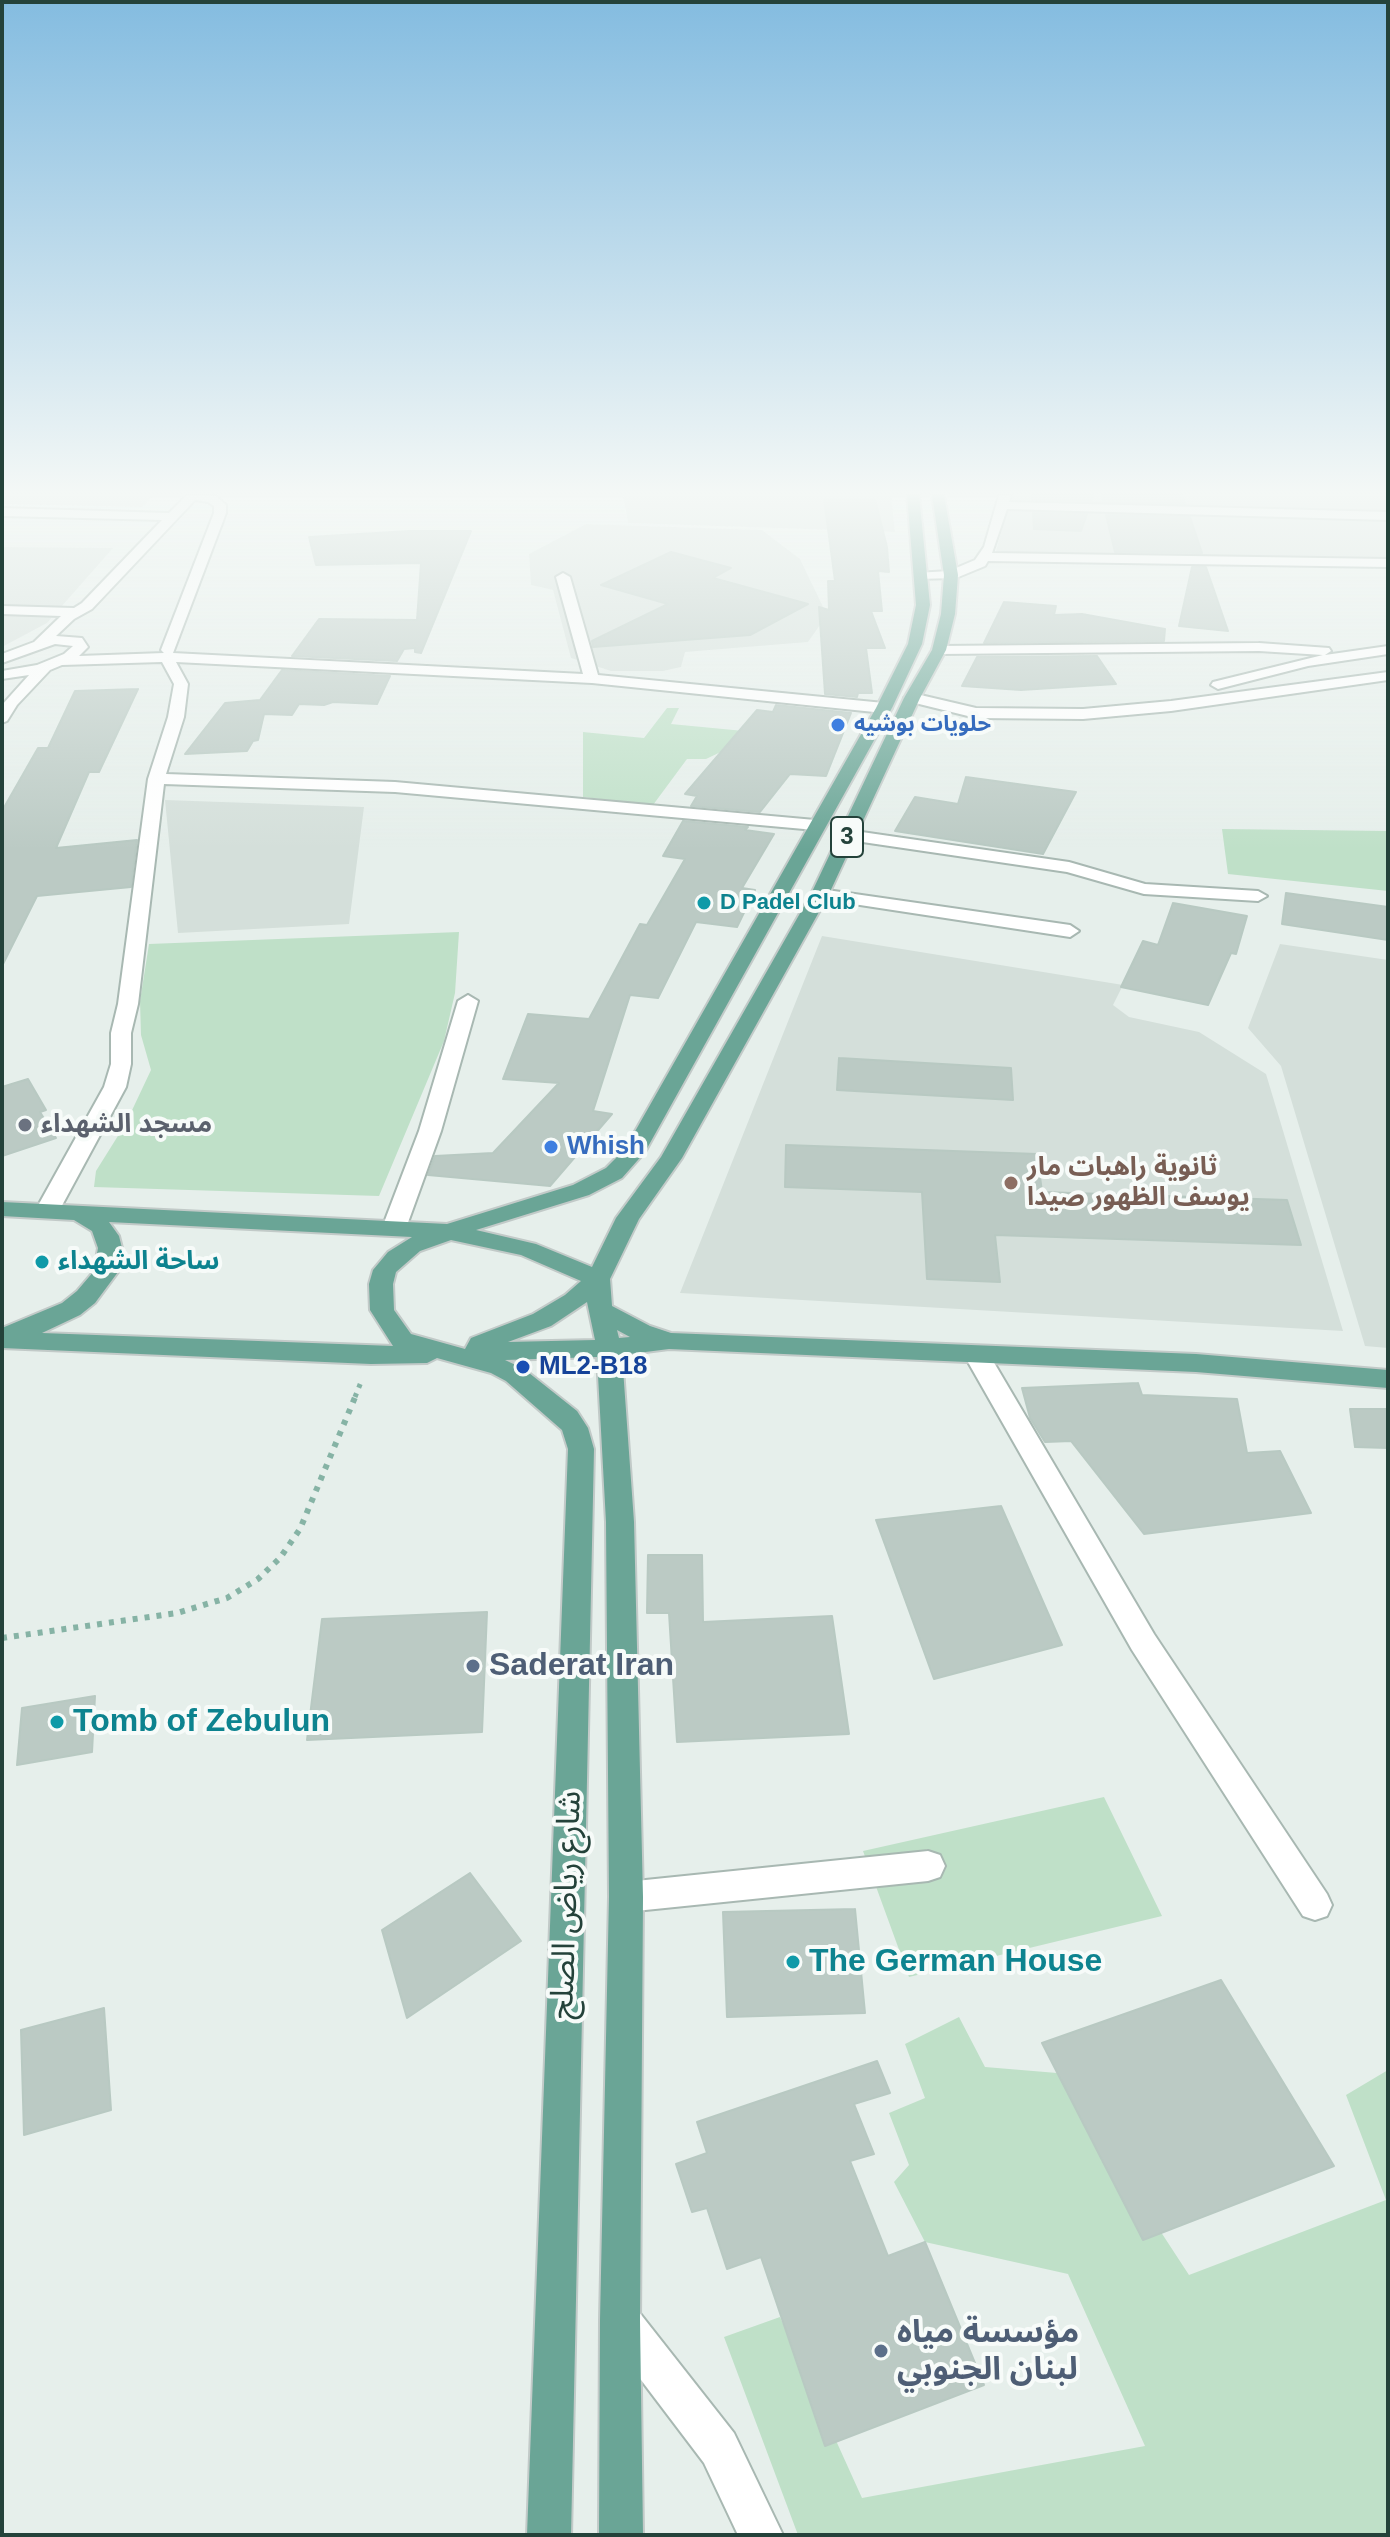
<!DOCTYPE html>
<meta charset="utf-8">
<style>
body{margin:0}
#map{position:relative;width:1390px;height:2537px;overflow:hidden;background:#e6efeb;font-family:Arial,sans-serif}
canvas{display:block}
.frame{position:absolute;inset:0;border:4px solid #24423a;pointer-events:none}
</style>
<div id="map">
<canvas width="1390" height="2537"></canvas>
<div class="frame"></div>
</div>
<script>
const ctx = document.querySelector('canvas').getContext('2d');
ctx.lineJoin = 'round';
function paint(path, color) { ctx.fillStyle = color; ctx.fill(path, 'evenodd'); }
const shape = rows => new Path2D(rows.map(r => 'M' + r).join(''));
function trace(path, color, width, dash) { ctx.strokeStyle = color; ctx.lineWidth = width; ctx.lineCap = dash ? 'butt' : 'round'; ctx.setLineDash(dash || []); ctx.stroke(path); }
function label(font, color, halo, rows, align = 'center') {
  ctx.font = font + ' Arial,"Noto Sans Arabic",sans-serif'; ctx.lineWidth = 8; ctx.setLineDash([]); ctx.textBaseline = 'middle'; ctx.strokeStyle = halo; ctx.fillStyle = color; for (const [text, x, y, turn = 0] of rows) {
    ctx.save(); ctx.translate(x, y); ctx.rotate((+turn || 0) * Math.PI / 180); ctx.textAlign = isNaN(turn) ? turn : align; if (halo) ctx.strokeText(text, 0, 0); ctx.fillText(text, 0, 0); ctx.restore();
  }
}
const built = shape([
 [2,495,154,495,142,507,2,504],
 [623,495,891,495,895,532,628,523],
 [1011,495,1388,495,1388,560,995,555],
 [586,524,762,530,800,559,827,615,808,642,685,652,681,667,663,671,611,671,571,658,553,590,531,585,529,554],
 [2,547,113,548,47,623,2,647],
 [165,800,364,807,349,924,178,933],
 [822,936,1123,985,1113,1005,1129,1017,1199,1032,1266,1074,1343,1331,680,1293],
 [1280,944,1388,960,1388,1348,1365,1346,1281,1066,1248,1028]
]);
const green = shape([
 [667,708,679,708,671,724,744,731,727,749,706,759,687,759,653,805,583,797,583,732,644,738],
 [1222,829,1388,831,1388,891,1228,874],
 [459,932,455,993,444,1041,379,1196,94,1187,96,1171,126,1123,151,1070,141,1035,140,1001,149,944],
 [1104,1797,1162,1916,909,1977,863,1851],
 [959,2017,985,2067,1057,2073,1189,2275,1386,2200,1346,2095,1388,2070,1388,2535,798,2535,724,2337,780,2317,862,2498,1145,2446,1068,2274,925,2242,894,2182,909,2165,889,2113,925,2098,905,2044]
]);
const building = shape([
 [1032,495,1093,495,1091,501,1032,500,1032,495],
 [1102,495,1182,495,1185,504,1103,502,1102,495],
 [824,499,875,499,887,547,889,572,878,571,882,611,871,611,885,648,866,648,872,693,858,693,857,697,825,694,819,607,829,610,828,581,835,581,824,499],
 [1033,513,1087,514,1081,531,1034,529,1033,513],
 [1106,515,1190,517,1202,553,1115,552,1106,515],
 [409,531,471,531,421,653,415,652,415,648,404,649,397,661,292,656,319,619,417,620,421,563,316,565,309,537,409,531],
 [671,552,731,568,713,578,808,604,750,635,593,647,592,641,668,604,601,585,671,552],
 [1192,567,1206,567,1228,631,1179,626,1192,567],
 [1004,602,1056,606,1054,615,1082,614,1165,629,1164,641,984,643,1004,602],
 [1097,656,1116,684,1021,690,962,686,977,657,1097,656],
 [282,670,390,676,377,704,333,702,324,705,299,704,292,715,264,714,258,740,253,741,247,751,185,754,225,703,260,700,282,670],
 [138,689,99,772,89,772,56,848,137,840,131,887,37,896,2,966,2,811,38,748,48,748,75,691,138,689],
 [776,705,851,713,826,776,790,774,760,812,691,806,697,796,685,794,757,710,773,712,776,705],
 [966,777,1076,792,1043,854,895,831,915,797,958,804,966,777],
 [683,821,748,827,745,830,774,834,742,888,755,890,737,927,696,922,658,998,630,995,593,1111,612,1114,550,1186,428,1175,435,1156,493,1153,559,1083,503,1079,528,1014,589,1019,640,924,647,925,685,859,663,856,683,821],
 [1286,893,1388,907,1388,940,1282,924,1286,893],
 [1173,903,1247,916,1236,954,1231,953,1208,1005,1121,987,1143,941,1158,945,1173,903],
 [839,1058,1011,1068,1013,1100,837,1090,839,1058],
 [28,1079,46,1110,40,1112,56,1138,2,1156,2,1087,28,1079],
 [786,1145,1037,1154,1042,1192,1287,1200,1301,1245,995,1235,1000,1282,927,1279,922,1192,785,1187,786,1145],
 [1138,1383,1142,1395,1237,1399,1247,1453,1280,1451,1311,1513,1144,1534,1071,1441,1045,1442,1030,1418,1022,1388,1138,1383],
 [1350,1409,1388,1409,1388,1448,1355,1447,1350,1409],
 [1001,1506,1062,1645,934,1679,876,1520,1001,1506],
 [648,1555,702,1555,703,1622,832,1616,849,1734,677,1742,669,1613,647,1613,648,1555],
 [487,1612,482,1732,307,1740,322,1619,487,1612],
 [95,1696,92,1752,17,1765,22,1708,95,1696],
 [470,1873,521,1941,407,2018,382,1930,470,1873],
 [855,1909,865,2013,727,2017,723,1912,855,1909],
 [1221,1980,1334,2166,1143,2240,1042,2043,1221,1980],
 [104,2008,111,2110,24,2135,21,2030,104,2008],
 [877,2061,890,2093,854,2104,874,2154,850,2161,888,2256,925,2242,984,2385,825,2446,761,2257,727,2269,707,2208,692,2212,676,2164,707,2153,697,2122,877,2061]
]);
const pathFar1 = shape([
 [355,1397,361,1382]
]);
const path = shape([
 [2,1638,177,1613,227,1598,258,1579,280,1558,300,1529,356,1395]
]);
const minor = shape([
 [187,495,216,496,226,505,226,513,173,653,583,674,556,577,563,573,570,577,598,675,884,703,892,708,884,713,592,683,176,662,188,684,184,717,166,774,395,782,815,820,824,825,815,830,395,792,164,784,138,1004,131,1033,131,1064,126,1087,59,1211,55,1216,47,1218,39,1216,35,1211,104,1087,111,1064,111,1033,118,1004,148,779,168,717,174,684,162,662,62,665,50,670,17,705,7,721,2,723,2,705,29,675,2,679,2,671,37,665,64,654,73,646,55,644,2,663,2,654,34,642,61,616,2,614,2,606,74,608,82,603,162,520,2,516,2,508,169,513,187,495],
 [195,500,208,502,214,506,214,513,161,650,164,653,79,656,88,647,82,638,56,636,74,619,92,609,195,500],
 [999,495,1011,495,1009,502,1388,512,1388,520,1007,509,992,553,1388,559,1388,567,988,561,985,566,956,578,916,579,916,573,949,571,975,560,984,547,999,495],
 [1259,643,1329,648,1331,651,1325,655,1388,646,1388,654,1308,666,1218,689,1211,685,1213,682,1323,655,1259,651,939,654,932,650,939,646,1259,643],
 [1388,672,1388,680,1171,711,1083,719,976,718,907,701,904,698,912,693,976,708,1083,709,1171,701,1388,672],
 [848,830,1069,862,1145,884,1258,891,1267,896,1258,901,1144,894,1067,872,842,839,839,835,848,830],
 [820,889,1070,925,1079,931,1070,937,814,898,811,894,814,890,820,889],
 [468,995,478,1001,441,1131,406,1228,402,1233,394,1235,386,1233,382,1228,419,1131,458,1001,468,995],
 [977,1346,986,1349,1154,1634,1327,1894,1332,1905,1327,1916,1315,1920,1303,1916,1132,1650,964,1355,968,1349,977,1346],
 [928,1851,940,1855,945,1866,940,1877,928,1881,626,1912,614,1908,609,1897,614,1886,626,1882,928,1851],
 [621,2301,635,2307,734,2433,783,2535,738,2535,704,2463,607,2335,601,2321,607,2307,621,2301]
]);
const major = shape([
 [907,495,919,495,930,605,922,644,892,708,645,1152,622,1178,589,1195,476,1230,536,1244,592,1267,616,1218,661,1157,811,894,904,698,932,650,941,614,944,575,932,495,944,495,958,575,955,614,946,650,920,698,829,894,682,1158,639,1219,610,1279,612,1306,650,1326,671,1333,1196,1354,1388,1370,1388,1388,1196,1372,669,1349,622,1355,634,1522,643,1897,640,2320,643,2535,599,2535,600,2320,609,1897,606,1522,597,1357,505,1360,524,1369,577,1411,588,1428,594,1449,571,2535,527,2535,568,1449,562,1430,506,1381,491,1373,437,1358,427,1363,371,1364,2,1348,2,1328,62,1303,77,1291,94,1271,98,1248,92,1231,74,1220,2,1216,2,1202,447,1224,573,1185,606,1168,625,1149,876,708,908,644,916,605,907,495],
 [109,1222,412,1237,388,1252,373,1270,369,1284,370,1310,393,1346,42,1333,80,1315,95,1303,118,1272,122,1248,119,1236,109,1222],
 [451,1240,521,1255,581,1281,565,1295,533,1314,471,1338,465,1349,411,1334,394,1310,393,1284,396,1272,420,1251,451,1240],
 [587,1302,595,1340,508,1342,551,1326,587,1302],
 [617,1330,630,1337,619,1338,617,1330]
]);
const markers = [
 [838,725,8,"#3f7fe0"],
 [704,903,8,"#0f9aa8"],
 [25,1125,8,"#6b7280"],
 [551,1147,8,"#3f7fe0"],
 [1011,1183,8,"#8d6e63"],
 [42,1262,8,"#0f9aa8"],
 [523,1367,8,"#1a4fb4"],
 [473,1666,8,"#5c6f8a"],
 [57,1722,8,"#0f9aa8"],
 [793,1962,8,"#0f9aa8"],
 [881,2351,8,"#5c6f8a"]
];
const farShopnames = [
 ["حلويات بوشيه",854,725]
];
const farCulturenames = [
 ["D Padel Club",720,903]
];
const shields = [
 [847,837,32]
];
const shieldNames = [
 ["3",847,837]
];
const worshipNames = [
 ["مسجد الشهداء",41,1125]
];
const shopNames = [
 ["Whish",567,1147]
];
const educationNames = [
 ["ثانوية راهبات مار",1027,1168],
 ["يوسف الظهور صيدا",1027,1198]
];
const cultureNames = [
 ["ساحة الشهداء",58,1262]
];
const transitNames = [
 ["ML2-B18",539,1367]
];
const nearServicenames = [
 ["Saderat Iran",489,1666],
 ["مؤسسة مياه",897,2333],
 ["لبنان الجنوبي",897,2370]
];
const nearCulturenames = [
 ["Tomb of Zebulun",73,1722],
 ["The German House",809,1962]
];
const nearStreetnames = [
 ["شارع رياض الصلح",567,1905,-88]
];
paint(built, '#d4dfda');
paint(green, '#bfe0c8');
paint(building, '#bbcac4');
trace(building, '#b8c9c2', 2);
trace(minor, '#a8b8b2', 4);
trace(major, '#c2cac8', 4);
trace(pathFar1, '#86b3a5', 5, [4, 6]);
trace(path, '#86b3a5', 6, [5, 7]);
paint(minor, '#fff');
paint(major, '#6aa596');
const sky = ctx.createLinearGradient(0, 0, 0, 850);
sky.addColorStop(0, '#84bce0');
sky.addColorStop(0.58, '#f4f8f6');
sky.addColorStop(1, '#f4f8f600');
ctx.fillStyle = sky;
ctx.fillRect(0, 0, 1390, 850);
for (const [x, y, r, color] of markers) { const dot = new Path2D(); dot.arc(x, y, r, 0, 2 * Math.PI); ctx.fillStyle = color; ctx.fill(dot); trace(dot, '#f7fbf9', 3); }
label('bold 22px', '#366cbe', '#f7fbf9', farShopnames, 'left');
label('bold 22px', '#0d838f', '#f7fbf9', farCulturenames, 'left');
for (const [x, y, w] of shields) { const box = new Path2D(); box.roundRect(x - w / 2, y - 20, w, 40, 6); ctx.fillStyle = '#f7fbf9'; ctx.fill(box); trace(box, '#24423a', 2); }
label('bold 24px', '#24423a', null, shieldNames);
label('bold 26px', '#5b616d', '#f7fbf9', worshipNames, 'left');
label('bold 26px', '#366cbe', '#f7fbf9', shopNames, 'left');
label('bold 26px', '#785e54', '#f7fbf9', educationNames, 'left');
label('bold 26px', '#0d838f', '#f7fbf9', cultureNames, 'left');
label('bold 26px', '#164399', '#f7fbf9', transitNames, 'left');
label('bold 32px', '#4e5e75', '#f7fbf9', nearServicenames, 'left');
label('bold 32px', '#0d838f', '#f7fbf9', nearCulturenames, 'left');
label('32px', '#24423a', '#f7fbf9', nearStreetnames);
</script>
